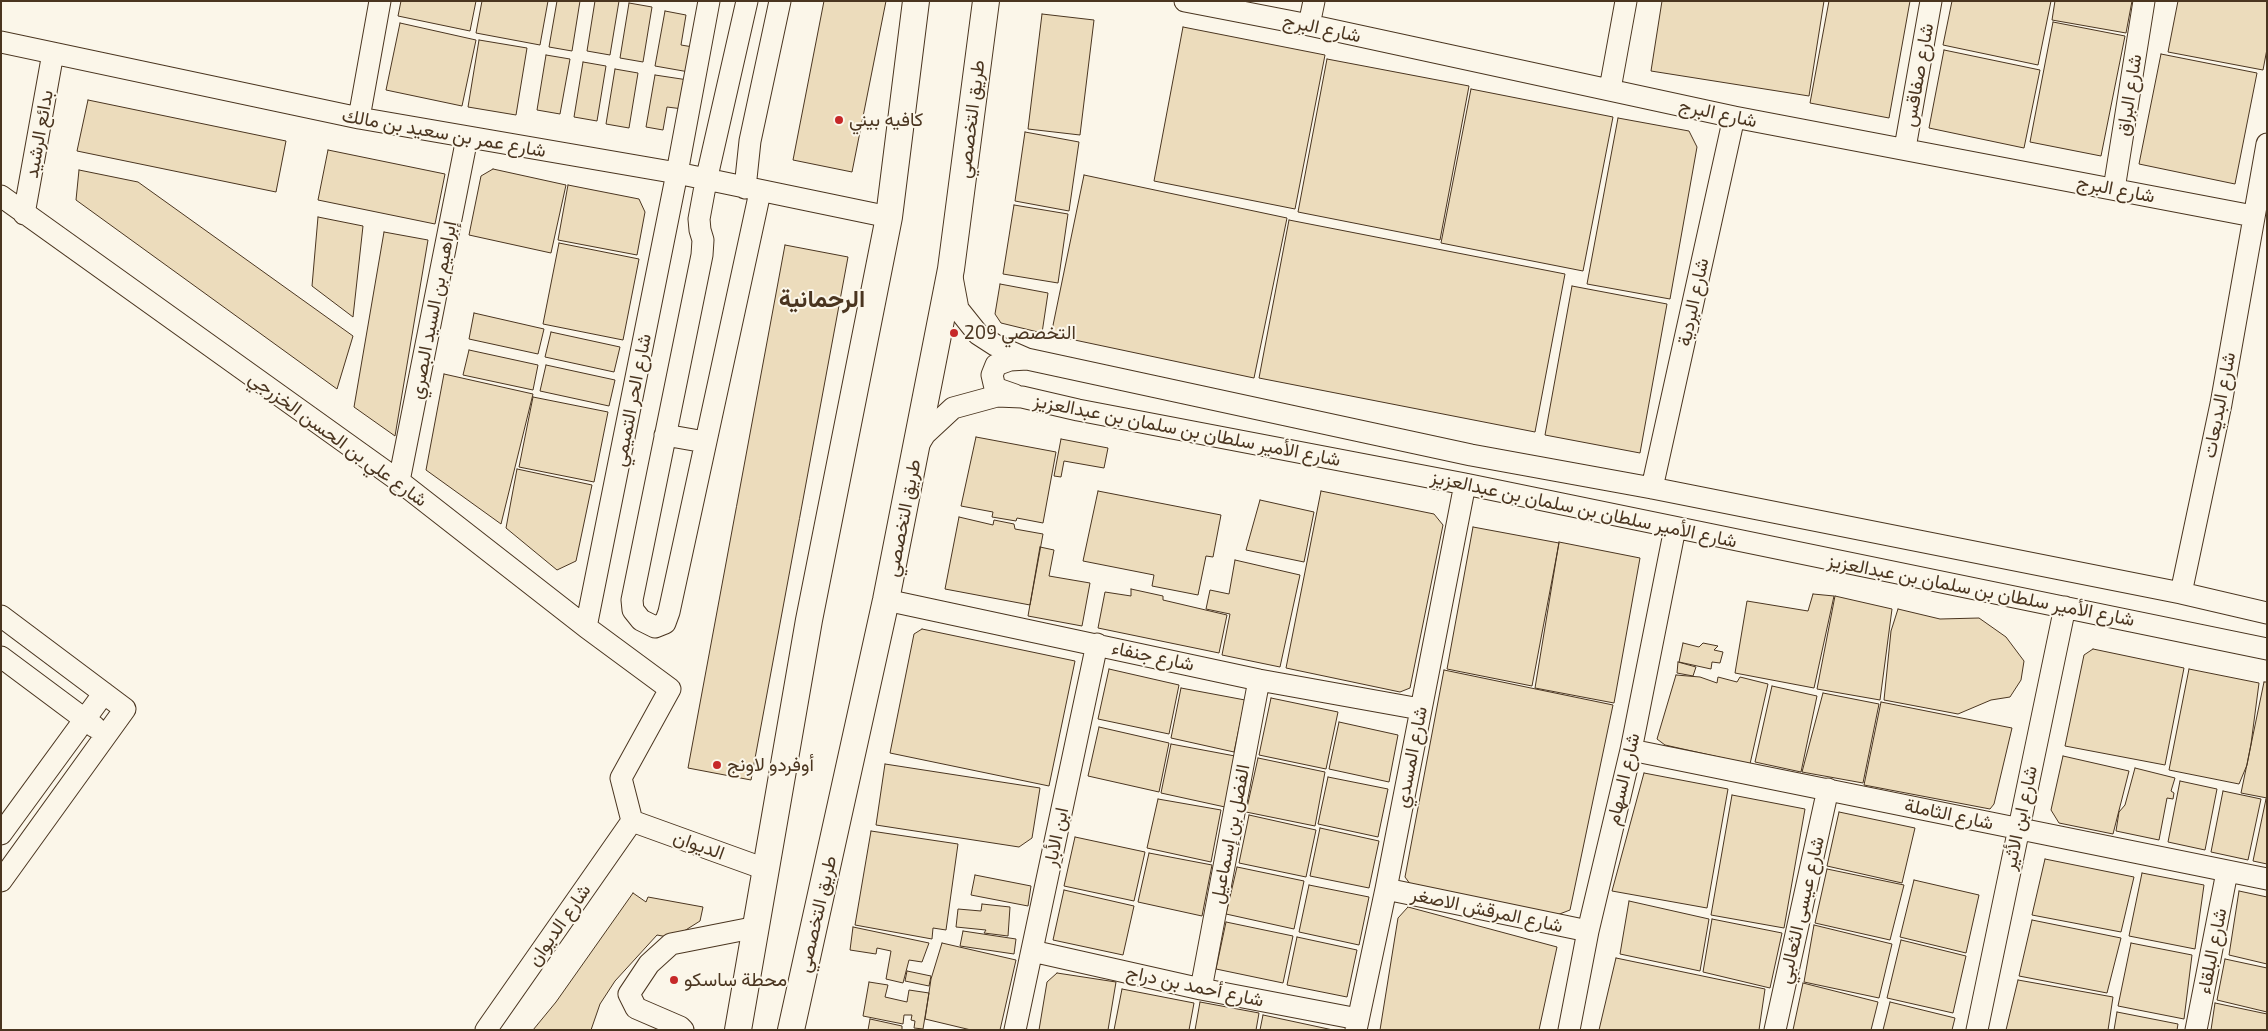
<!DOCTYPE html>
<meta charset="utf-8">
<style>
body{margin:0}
#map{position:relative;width:2268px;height:1031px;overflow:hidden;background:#fbf6e9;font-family:"Exo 2",sans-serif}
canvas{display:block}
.frame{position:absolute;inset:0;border:2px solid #4a3520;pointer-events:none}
</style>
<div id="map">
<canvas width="2268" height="1031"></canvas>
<div class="frame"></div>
</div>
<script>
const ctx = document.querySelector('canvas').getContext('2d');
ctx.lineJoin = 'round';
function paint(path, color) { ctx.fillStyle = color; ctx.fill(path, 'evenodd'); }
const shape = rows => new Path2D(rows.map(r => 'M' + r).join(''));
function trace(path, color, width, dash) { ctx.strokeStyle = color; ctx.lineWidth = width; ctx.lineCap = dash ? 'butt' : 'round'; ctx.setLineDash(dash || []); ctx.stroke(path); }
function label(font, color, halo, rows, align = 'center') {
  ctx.font = font + ' "Exo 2",Vazirmatn,sans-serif'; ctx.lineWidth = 4; ctx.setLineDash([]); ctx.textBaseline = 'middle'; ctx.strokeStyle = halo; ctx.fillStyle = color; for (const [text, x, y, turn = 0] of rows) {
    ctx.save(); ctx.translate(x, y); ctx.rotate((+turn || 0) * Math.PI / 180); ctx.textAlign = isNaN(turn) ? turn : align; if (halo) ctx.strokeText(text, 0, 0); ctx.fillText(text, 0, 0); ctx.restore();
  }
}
const building = shape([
 [401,1,476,1,470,31,398,16,401,1],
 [482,1,548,1,540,45,476,33,482,1],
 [557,1,580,1,572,51,549,47,557,1],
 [595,1,619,1,610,55,587,51,595,1],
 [824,1,886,1,852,172,793,160,824,1],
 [1662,1,1824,1,1809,96,1651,71,1662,1],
 [1829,1,1910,1,1889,118,1810,103,1829,1],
 [1952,1,2051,1,2038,65,1943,45,1952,1],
 [2055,1,2132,1,2126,33,2052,20,2055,1],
 [2178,1,2267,1,2267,49,2263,70,2168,52,2178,1],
 [629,3,652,7,643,62,620,58,629,3],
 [665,11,686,15,681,45,693,47,689,72,655,66,665,11],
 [1042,14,1094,20,1080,135,1028,129,1042,14],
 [2053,22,2125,36,2101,156,2030,142,2053,22],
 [400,23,476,40,462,106,386,90,400,23],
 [1183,27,1325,55,1295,209,1154,181,1183,27],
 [479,40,527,48,516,115,468,107,479,40],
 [1944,50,2040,70,2024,148,1929,128,1944,50],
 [2161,54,2257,73,2235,184,2139,164,2161,54],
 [546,55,570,59,560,114,537,110,546,55],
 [1327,59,1469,86,1440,240,1298,212,1327,59],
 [583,62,606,66,597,121,574,117,583,62],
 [615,69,638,73,629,128,606,124,615,69],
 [655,75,688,80,683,109,667,107,663,130,646,127,655,75],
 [1471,89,1613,117,1583,271,1441,243,1471,89],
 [88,100,286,141,276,192,77,151,88,100],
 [1618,118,1689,131,1697,147,1670,299,1587,284,1618,118],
 [1025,132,1079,142,1069,211,1015,201,1025,132],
 [328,150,445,174,435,224,318,200,328,150],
 [493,169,566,185,551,253,469,235,481,176,493,169],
 [79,170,138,182,353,336,337,389,76,200,79,170],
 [1084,175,1287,218,1254,378,1051,335,1084,175],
 [568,185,639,199,645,212,637,255,558,240,568,185],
 [1014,205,1068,214,1058,283,1003,274,1014,205],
 [318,217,363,226,353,317,312,286,318,217],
 [1289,220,1565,274,1535,432,1259,378,1289,220],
 [384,232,428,240,395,436,354,407,384,232],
 [559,243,639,259,623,340,543,324,559,243],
 [785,245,848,257,751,780,688,768,785,245],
 [1000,284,1048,293,1042,333,1001,323,995,314,1000,284],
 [1572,286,1667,304,1640,453,1545,435,1572,286],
 [474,313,544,329,538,354,469,339,474,313],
 [551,332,620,347,614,372,545,357,551,332],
 [469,350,538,365,533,390,463,375,469,350],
 [546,365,615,380,609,406,540,391,546,365],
 [444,374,533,394,501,524,426,470,444,374],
 [533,397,608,412,594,482,519,467,533,397],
 [976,437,1056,452,1043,523,1017,518,1016,521,992,517,993,512,961,506,976,437],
 [1061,439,1108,448,1104,468,1064,461,1061,477,1054,476,1061,439],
 [517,469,592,485,576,561,557,570,506,528,517,469],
 [1098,491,1221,515,1213,557,1206,556,1198,595,1152,586,1154,575,1083,561,1098,491],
 [1321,491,1434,514,1443,525,1410,688,1400,692,1286,668,1321,491],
 [1260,500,1314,512,1304,562,1246,550,1260,500],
 [959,517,993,525,994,520,1014,524,1015,529,1043,534,1030,605,945,589,959,517],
 [1473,527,1559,543,1532,686,1447,669,1473,527],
 [1559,542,1640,558,1614,703,1535,688,1559,542],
 [1040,547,1054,550,1049,576,1090,583,1082,626,1028,616,1040,547],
 [1235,560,1300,575,1280,667,1222,655,1230,614,1206,609,1210,590,1229,594,1235,560],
 [1131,589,1163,596,1163,600,1227,615,1219,653,1098,628,1105,592,1131,596,1131,589],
 [1813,594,1834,596,1814,688,1735,673,1747,601,1808,611,1813,594],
 [1835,596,1892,609,1880,700,1817,689,1835,596],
 [1898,609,1940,619,1979,618,2006,637,2024,661,2021,680,2010,697,1991,700,1958,714,1884,700,1891,631,1898,609],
 [922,629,1075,661,1049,786,890,753,914,634,922,629],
 [1683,643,1699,647,1703,643,1718,646,1714,650,1723,652,1720,663,1712,662,1711,669,1679,662,1683,643],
 [2093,649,2184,668,2165,765,2065,746,2084,655,2093,649],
 [1678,662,1696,667,1693,676,1677,673,1678,662],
 [1109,669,1179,685,1169,734,1098,719,1109,669],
 [2189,669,2259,683,2251,744,2247,765,2239,784,2169,770,2189,669],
 [1444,670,1613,705,1570,910,1557,915,1413,888,1405,877,1444,670],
 [1676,675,1700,677,1717,683,1718,677,1737,682,1740,677,1768,684,1750,764,1665,745,1657,739,1676,675],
 [2264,682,2267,682,2267,798,2241,793,2264,682],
 [1772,686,1817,696,1801,772,1755,762,1772,686],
 [1181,688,1245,700,1234,752,1171,738,1181,688],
 [1823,693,1879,704,1863,783,1802,772,1823,693],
 [1271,698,1338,712,1326,769,1259,755,1271,698],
 [1881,702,2012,728,1994,804,1990,809,1864,785,1881,702],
 [1339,722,1398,735,1389,782,1329,769,1339,722],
 [1099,727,1169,743,1159,792,1088,776,1099,727],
 [1171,744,1235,756,1225,807,1161,793,1171,744],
 [2063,756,2129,771,2113,834,2059,823,2051,810,2063,756],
 [1258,758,1325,772,1315,826,1246,812,1258,758],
 [885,764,1040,788,1032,838,1019,847,876,825,885,764],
 [2135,768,2175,778,2171,791,2174,793,2173,799,2167,798,2159,840,2116,831,2119,812,2125,805,2135,768],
 [1644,773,1728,789,1707,908,1612,891,1644,773],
 [1328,777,1388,789,1378,837,1318,824,1328,777],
 [2180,781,2217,789,2205,850,2168,842,2180,781],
 [2223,791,2261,799,2248,860,2211,852,2223,791],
 [1732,795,1805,809,1784,928,1711,915,1732,795],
 [1158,799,1221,810,1211,862,1147,848,1158,799],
 [2266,799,2267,799,2267,864,2253,861,2266,799],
 [1839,812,1915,828,1902,883,1827,866,1839,812],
 [1249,815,1316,830,1306,877,1239,863,1249,815],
 [1320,828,1379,841,1369,888,1310,876,1320,828],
 [871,831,958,844,946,930,933,928,932,939,855,925,871,831],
 [1075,837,1145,852,1134,901,1064,886,1075,837],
 [1149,853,1212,865,1202,916,1138,902,1149,853],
 [2045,859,2134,877,2121,932,2032,915,2045,859],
 [1237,867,1304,881,1294,929,1226,914,1237,867],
 [1827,869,1904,885,1890,940,1815,923,1827,869],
 [2142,873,2204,885,2195,949,2129,936,2142,873],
 [975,875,1031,886,1028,906,971,895,975,875],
 [1914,880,1979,895,1966,953,1900,937,1914,880],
 [1309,885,1369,897,1359,945,1299,932,1309,885],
 [1064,890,1134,906,1123,955,1053,940,1064,890],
 [2239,891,2267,897,2267,964,2229,955,2239,891],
 [633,893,646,902,648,897,703,907,700,921,673,938,657,935,615,981,600,1004,591,1030,533,1030,556,1002,633,893],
 [1629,901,1709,919,1700,971,1620,954,1629,901],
 [982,904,1010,907,1008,936,984,933,986,930,956,927,958,909,981,911,982,904],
 [1408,907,1557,947,1539,1030,1380,1030,1398,918,1408,907],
 [1712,919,1782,933,1770,988,1703,972,1712,919],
 [2032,920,2121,938,2107,993,2019,976,2032,920],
 [1226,922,1293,936,1283,983,1216,969,1226,922],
 [1814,925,1892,944,1879,998,1804,982,1814,925],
 [853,927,929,943,922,962,909,960,903,983,886,979,891,951,877,948,876,954,850,950,853,927],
 [963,931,1016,939,1014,954,960,946,963,931],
 [1297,937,1357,950,1347,997,1287,985,1297,937],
 [1901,940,1966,956,1953,1013,1887,998,1901,940],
 [942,943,1016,960,1000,1030,971,1030,925,1019,931,979,942,943],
 [2131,943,2192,955,2184,1019,2118,1006,2131,943],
 [1616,958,1765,989,1759,1030,1599,1030,1616,958],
 [2225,959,2267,968,2267,1012,2217,1000,2225,959],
 [907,971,931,976,929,986,905,981,907,971],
 [1057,973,1116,982,1108,1030,1039,1030,1047,982,1057,973],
 [2018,980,2113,997,2108,1030,2006,1030,2018,980],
 [869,982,888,985,885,997,907,1002,909,990,929,993,923,1029,914,1028,915,1021,911,1020,912,1015,904,1015,903,1024,863,1016,869,982],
 [1803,983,1878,1002,1871,1030,1793,1030,1803,983],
 [1122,989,1194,1003,1189,1030,1114,1030,1122,989],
 [1200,1002,1259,1013,1256,1030,1195,1030,1200,1002],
 [1890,1002,1955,1018,1952,1030,1883,1030,1890,1002],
 [2215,1003,2267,1014,2267,1030,2211,1030,2215,1003],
 [2117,1012,2178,1024,2177,1030,2114,1030,2117,1012],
 [1263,1015,1333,1030,1260,1030,1263,1015],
 [870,1019,902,1026,902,1030,868,1030,870,1019]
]);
const minor = shape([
 [747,1,706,181,699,219,700,230,703,240,702,255,632,600,633,610,641,620,655,627,665,623,669,612,760,192],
 [1185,1,1309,25,1734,117,2253,216],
 [1309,25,1314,1],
 [1,42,359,118,677,173,889,217],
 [1610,89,1626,1],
 [359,118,380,1],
 [1905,148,1931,1],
 [745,188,750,141,780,1],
 [2114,189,2144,1],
 [1,196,399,481,586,627,670,689,621,778,632,821],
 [24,214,53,53],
 [952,277,958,309,978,334,995,345,1027,359,1471,455,1652,488,2181,593,2267,613],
 [1015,395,995,388,992,375,996,365,1010,360,1027,359],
 [665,435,705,442],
 [917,447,925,434,953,408,997,396,1022,397,1078,410,1465,484,2267,649],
 [399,481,467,138],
 [1652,488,1734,117],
 [2181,593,2221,404,2267,144],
 [886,600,1259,680,1420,709],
 [1,616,125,709,1,881],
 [586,627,677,173,709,1],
 [1,657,95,727],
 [1631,750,2267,879],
 [632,821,765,869],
 [1,834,104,693],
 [1386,889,1588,931],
 [1032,951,1201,989,1358,1019],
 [1201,989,1259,680],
 [486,1030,632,821],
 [683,1030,680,1027,636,1008,629,994,649,964,671,944,757,927],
 [1015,1030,1097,644],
 [1356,1030,1386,889,1465,484],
 [1569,1030,1588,931,1631,750,1675,528],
 [1775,1030,1828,789],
 [1977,1030,2065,607],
 [2196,1030,2227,872]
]);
const major = shape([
 [738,1030,809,620,889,217,916,1],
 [791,1030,886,600,951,269,986,1]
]);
const markers = [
 [839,120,5,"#c62828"],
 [954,333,5,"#c62828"],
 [717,765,5,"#c62828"],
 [674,980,5,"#c62828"]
];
const streetNames = [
 ["شارع البرج",1322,28,12],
 ["شارع صفاقس",1918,75,-80],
 ["شارع البراق",2129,95,-81],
 ["شارع البرج",1718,113,12],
 ["طريق التخصصي",971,119,-83],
 ["شارع عمر بن سعيد بن مالك",444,133,10],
 ["بدائع الرشيد",39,134,-80],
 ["شارع البرج",2116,189,11],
 ["شارع البردية",1693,302,-78],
 ["إبراهيم بن السيد البصري",433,310,-79],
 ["شارع الحر التميمي",632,400,-79],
 ["شارع البديعات",2219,405,-79],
 ["شارع الأمير سلطان بن سلمان بن عبدالعزيز",1187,430,11],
 ["شارع علي بن الحسن الخزرجي",338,439,36],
 ["شارع الأمير سلطان بن سلمان بن عبدالعزيز",1584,509,12],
 ["طريق التخصصي",903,518,-79],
 ["شارع الأمير سلطان بن سلمان بن عبدالعزيز",1981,590,11],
 ["شارع جنفاء",1153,656,12],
 ["شارع المسدي",1411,757,-79],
 ["شارع السهام",1623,779,-77],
 ["شارع الثاملة",1949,814,12],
 ["شارع ابن الأثير",2020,818,-78],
 ["الفضل بن إسماعيل",1230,834,-79],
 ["ابن الأبار",1056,837,-78],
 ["الديوان",699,845,20],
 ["شارع المرقش الاصغر",1487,910,12],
 ["شارع عيسى الثعالبي",1801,910,-77],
 ["طريق التخصصي",817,914,-77],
 ["شارع الديوان",559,925,-55],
 ["شارع البلقاء",2212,951,-79],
 ["شارع أحمد بن دراج",1195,986,12]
];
const poiNames = [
 ["كافيه بيني",849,120],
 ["التخصصي 209",964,333],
 ["أوفردو لاونج",727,765],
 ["محطة ساسكو",684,980]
];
const districtNames = [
 ["الرحمانية",822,299]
];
paint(building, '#ecdcbc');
trace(building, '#4a3520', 1);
trace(minor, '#4a3520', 23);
trace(major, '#4a3520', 28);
trace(minor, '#fbf6e9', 21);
trace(major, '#fbf6e9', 26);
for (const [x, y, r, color] of markers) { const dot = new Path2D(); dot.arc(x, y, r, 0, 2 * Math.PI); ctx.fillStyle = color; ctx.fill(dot); trace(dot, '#fbf6e9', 2); }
label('19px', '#4a3520', '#fbf6e9', streetNames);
label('19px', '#4a3520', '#fbf6e9', poiNames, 'left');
label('bold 24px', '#4a3520', '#fbf6e9', districtNames);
</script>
